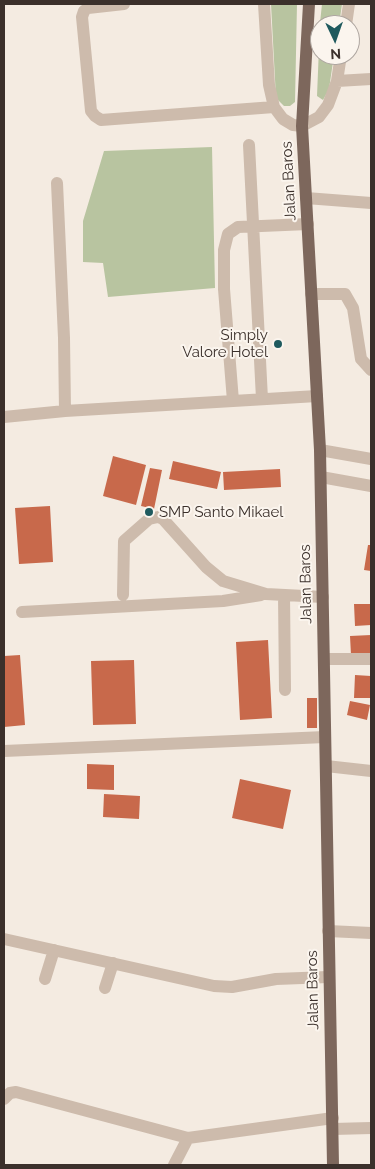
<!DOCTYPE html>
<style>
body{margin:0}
#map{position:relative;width:375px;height:1169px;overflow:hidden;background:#f4ebe1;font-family:Raleway,sans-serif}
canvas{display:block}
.frame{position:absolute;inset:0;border:5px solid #3b302b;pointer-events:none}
.north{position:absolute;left:310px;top:15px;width:50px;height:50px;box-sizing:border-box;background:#fbf5ee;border:1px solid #aea6a0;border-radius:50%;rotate:177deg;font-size:14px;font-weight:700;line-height:20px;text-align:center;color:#3b302b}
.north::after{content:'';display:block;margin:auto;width:18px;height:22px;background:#1f5a5e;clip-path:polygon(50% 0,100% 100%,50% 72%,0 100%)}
</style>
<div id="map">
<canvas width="375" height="1169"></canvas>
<div class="frame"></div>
<div class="north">N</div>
</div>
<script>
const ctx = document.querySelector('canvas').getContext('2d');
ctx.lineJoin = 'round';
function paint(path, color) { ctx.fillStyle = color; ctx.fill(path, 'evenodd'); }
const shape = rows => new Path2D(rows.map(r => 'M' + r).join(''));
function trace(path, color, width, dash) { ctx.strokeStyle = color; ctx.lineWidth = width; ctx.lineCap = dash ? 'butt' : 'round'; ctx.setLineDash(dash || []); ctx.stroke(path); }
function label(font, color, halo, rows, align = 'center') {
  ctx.font = font + ' Raleway,sans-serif'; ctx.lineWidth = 4; ctx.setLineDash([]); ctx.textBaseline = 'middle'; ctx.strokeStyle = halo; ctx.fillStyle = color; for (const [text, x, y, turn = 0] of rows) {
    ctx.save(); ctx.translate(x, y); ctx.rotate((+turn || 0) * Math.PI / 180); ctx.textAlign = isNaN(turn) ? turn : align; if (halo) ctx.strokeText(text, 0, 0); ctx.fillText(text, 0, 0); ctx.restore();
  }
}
const green = shape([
 [271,4,297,4,295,102,290,106,284,106,276,98],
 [322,4,342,4,339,25,320,25,320,55,334,55,329,89,323,100,317,96,320,23],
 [212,147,215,288,108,297,103,263,83,262,83,221,104,151]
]);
const building = shape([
 [113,456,146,465,136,505,103,496],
 [173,461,221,472,217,489,169,479],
 [150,468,162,470,154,509,141,506],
 [280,469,281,487,224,490,223,472],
 [50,506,53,562,19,564,15,508],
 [368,545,371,545,371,571,364,570],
 [354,604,371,604,371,625,355,626],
 [371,635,371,655,351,655,350,636],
 [268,640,272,718,240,720,236,642],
 [20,655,25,725,4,727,4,656],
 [134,660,136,724,93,725,91,661],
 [355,675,371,676,370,698,354,698],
 [307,698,317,698,317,728,307,728],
 [350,701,370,705,367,720,347,715],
 [87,764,114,765,114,790,87,789],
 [240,779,291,790,283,829,232,818],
 [104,794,140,796,139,819,103,817]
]);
const minor = shape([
 [124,4,88,8,84,11,82,17,91,111,95,116,101,120,274,107],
 [264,4,269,85,274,107,283,119,293,125,302,126,319,117,328,105,337,81,341,55],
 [346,25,349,4],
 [337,81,371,79],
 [249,145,262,399],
 [57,183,64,338,65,411],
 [306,198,371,203],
 [311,294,345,294,353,308,361,359,371,370],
 [233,401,224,289,224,250,228,234,238,227,308,224],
 [4,417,65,411,317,396],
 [320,450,371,459],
 [321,477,371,486],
 [123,595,124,541,149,519,158,517,163,519,206,567,223,581,266,594,323,597],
 [284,595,285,690],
 [22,612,223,601,261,595],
 [324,659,371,659],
 [4,751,325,737],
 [326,766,371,771],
 [328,931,371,933],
 [4,939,214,986,232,987,276,979,328,977],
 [45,979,54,950],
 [105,988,113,963],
 [4,1099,10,1093,16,1092,188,1138,333,1118],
 [333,1129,371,1128],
 [174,1165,188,1138]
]);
const major = shape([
 [309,4,302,126,320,450,333,1165]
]);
const markers = [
 [278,344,5,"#1f5a5e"],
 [149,512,5,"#1f5a5e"]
];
const streetNames = [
 ["Jalan Baros",289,181,-93],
 ["Jalan Baros",306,584,-91],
 ["Jalan Baros",313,990,-91]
];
const poiNames = [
 ["Simply",268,335],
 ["Valore Hotel",268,352],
 ["SMP Santo Mikael",159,512,"left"]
];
paint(green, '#b8c4a0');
paint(building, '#c8694b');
trace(minor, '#cdbbac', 12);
trace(major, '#7d675c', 12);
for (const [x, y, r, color] of markers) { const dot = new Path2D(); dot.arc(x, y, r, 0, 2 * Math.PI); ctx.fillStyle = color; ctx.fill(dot); trace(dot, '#fbf5ee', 2); }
label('15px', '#3b302b', '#fbf5ee', streetNames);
label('15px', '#3b302b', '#fbf5ee', poiNames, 'right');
</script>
